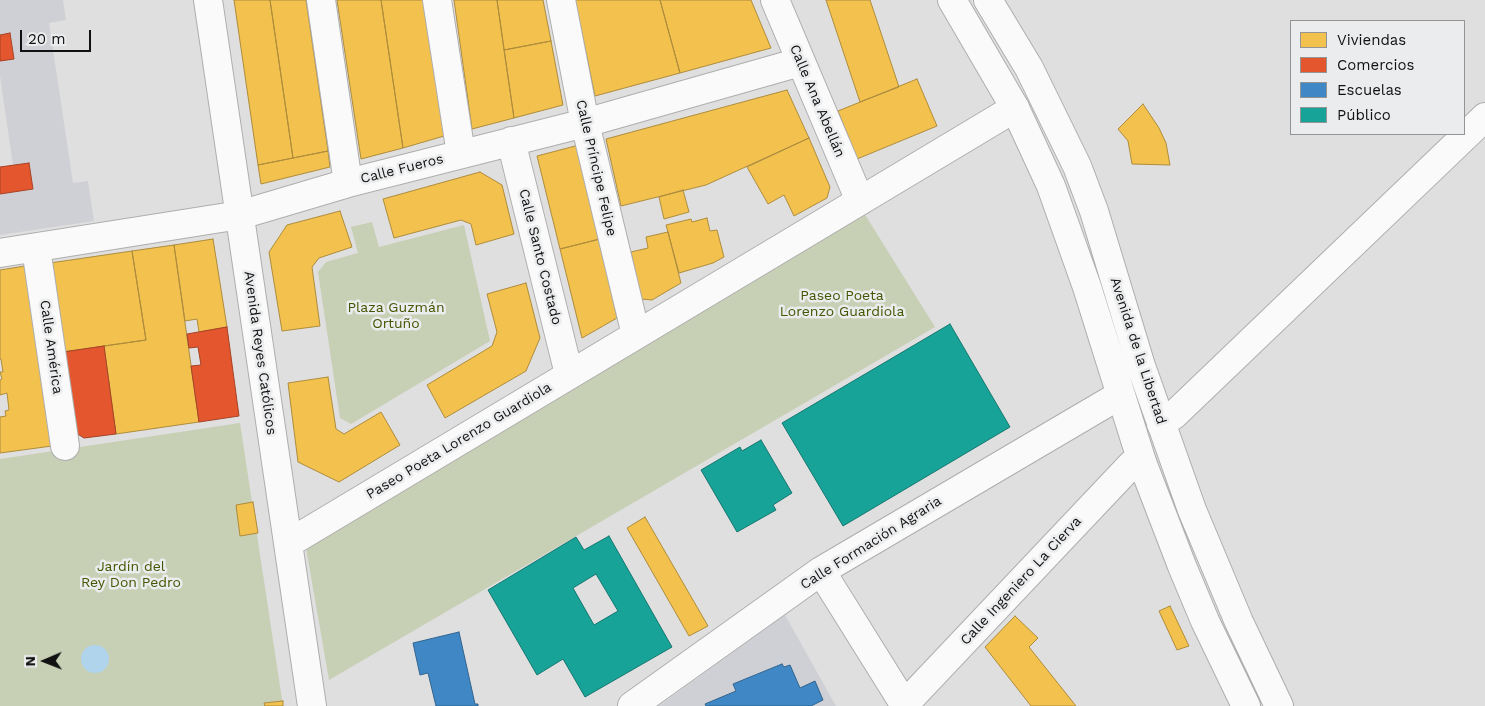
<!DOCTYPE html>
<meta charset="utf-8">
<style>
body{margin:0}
#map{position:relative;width:1485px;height:706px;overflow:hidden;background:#dfdfdf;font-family:"Work Sans",sans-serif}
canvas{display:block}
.legend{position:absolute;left:1290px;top:20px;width:175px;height:115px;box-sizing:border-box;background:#ebeced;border:1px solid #949495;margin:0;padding:6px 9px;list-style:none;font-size:15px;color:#111}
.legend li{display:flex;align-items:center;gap:10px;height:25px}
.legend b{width:25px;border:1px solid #949495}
.north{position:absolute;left:20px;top:636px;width:50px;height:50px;-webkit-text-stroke:4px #ebeced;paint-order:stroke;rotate:269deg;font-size:14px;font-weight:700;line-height:20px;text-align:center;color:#111}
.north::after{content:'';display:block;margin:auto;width:18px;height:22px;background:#111;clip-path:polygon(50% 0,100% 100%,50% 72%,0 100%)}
.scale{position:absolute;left:20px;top:30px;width:71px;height:22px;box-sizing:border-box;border:2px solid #111;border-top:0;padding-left:6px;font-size:15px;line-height:18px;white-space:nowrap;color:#111;-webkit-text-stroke:4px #ebeced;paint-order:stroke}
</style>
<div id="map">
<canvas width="1485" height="706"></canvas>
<ul class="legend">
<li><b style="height:14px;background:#f2c14e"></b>Viviendas</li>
<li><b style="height:14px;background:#e4572e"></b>Comercios</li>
<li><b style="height:14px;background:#3f88c5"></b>Escuelas</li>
<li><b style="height:14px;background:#17a398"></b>Público</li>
</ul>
<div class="north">N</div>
<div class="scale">20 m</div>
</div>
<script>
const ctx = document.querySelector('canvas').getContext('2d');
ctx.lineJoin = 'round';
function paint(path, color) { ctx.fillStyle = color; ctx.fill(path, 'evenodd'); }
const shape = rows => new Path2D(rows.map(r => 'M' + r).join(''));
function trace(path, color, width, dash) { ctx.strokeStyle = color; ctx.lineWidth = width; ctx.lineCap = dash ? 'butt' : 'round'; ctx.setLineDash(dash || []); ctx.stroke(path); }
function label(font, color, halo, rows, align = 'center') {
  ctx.font = font + ' "Work Sans",sans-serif'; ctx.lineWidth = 5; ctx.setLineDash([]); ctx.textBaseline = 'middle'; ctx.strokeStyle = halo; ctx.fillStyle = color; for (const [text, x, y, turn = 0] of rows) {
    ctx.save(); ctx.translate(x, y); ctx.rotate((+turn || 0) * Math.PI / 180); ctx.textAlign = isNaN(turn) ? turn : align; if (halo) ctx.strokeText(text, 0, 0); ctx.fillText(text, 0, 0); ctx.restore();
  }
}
const built = shape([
 [0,0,63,0,66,20,49,23,73,183,88,181,94,221,0,235,0,194,33,189,29,163,13,165,0,76,0,61,14,58,10,33,0,35],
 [785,615,836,706,659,706]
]);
const green = shape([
 [864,213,935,327,329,680,306,548],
 [372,222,379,247,464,225,490,341,351,424,340,418,318,272,326,262,358,253,351,227],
 [240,423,283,706,0,706,0,459]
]);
const water = shape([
 '81 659a14 14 0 1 1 28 0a14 14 0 1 1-28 0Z'
]);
const homes = shape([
 [234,0,270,0,293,158,258,165,234,0],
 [270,0,306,0,328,151,293,158,270,0],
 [337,0,381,0,403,148,361,159,337,0],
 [381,0,424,0,444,136,403,148,381,0],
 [454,0,497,0,514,118,472,129,454,0],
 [497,0,543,0,551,41,504,50,497,0],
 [575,0,660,0,680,73,595,96,575,0],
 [660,0,751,0,771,48,680,73,660,0],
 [826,0,870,0,899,87,860,102,826,0],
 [551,41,563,105,514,118,504,50,551,41],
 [917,79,937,126,857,159,838,111,917,79],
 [787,90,809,138,706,185,621,206,606,139,787,90],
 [1143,104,1159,128,1166,143,1170,165,1132,164,1128,141,1118,129,1143,104],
 [809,138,830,187,827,198,794,216,784,195,768,204,747,167,809,138],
 [579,145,600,239,560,249,537,156,579,145],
 [328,151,330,167,261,184,258,165,328,151],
 [480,172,502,185,514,234,476,245,471,224,461,220,394,238,383,199,480,172],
 [683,190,689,212,664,219,659,197,683,190],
 [340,211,352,247,319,258,312,267,320,326,282,331,269,252,287,225,340,211],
 [707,218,710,231,717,230,724,257,713,263,679,273,666,225,691,219,692,222,707,218],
 [668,232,681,283,652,300,641,299,631,252,648,248,646,237,668,232],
 [213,239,227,327,199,332,197,319,185,321,174,245,213,239],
 [600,239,617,318,582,338,560,249,600,239],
 [174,245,199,422,116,434,104,346,146,340,132,251,174,245],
 [132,251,146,340,63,352,50,263,132,251],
 [25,266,52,446,0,453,0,417,6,416,5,411,9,410,7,393,0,395,0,380,2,379,0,372,3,372,1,359,0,359,0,270,25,266],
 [526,283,540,338,526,371,445,418,427,385,492,346,497,332,487,294,526,283],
 [328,377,336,429,344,434,381,412,400,445,339,482,298,462,288,383,328,377],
 [253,502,258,533,240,536,236,505,253,502],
 [645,517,708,626,689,636,627,528,645,517],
 [1170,606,1189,646,1177,650,1159,611,1170,606],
 [1015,616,1038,638,1029,647,1076,706,1031,706,985,647,1015,616],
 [283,701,283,706,265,706,264,703,283,701]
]);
const shops = shape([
 [10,33,14,59,0,61,0,35,10,33],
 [29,163,33,189,0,194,0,167,29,163],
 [227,327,239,416,199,422,191,366,201,365,198,347,189,348,187,334,227,327],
 [104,346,116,434,84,438,76,433,63,352,104,346]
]);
const schools = shape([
 [459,632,475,704,478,704,478,706,436,706,428,673,420,675,413,643,459,632],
 [782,664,784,667,790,665,800,688,815,681,823,700,811,706,706,706,705,704,736,691,733,684,782,664]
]);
const public = shape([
 [950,324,1010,427,843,526,782,423,950,324],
 [761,440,792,493,773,505,776,510,737,532,701,470,740,447,742,451,761,440],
 [609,536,672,647,585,697,563,659,537,675,488,590,576,537,584,550,609,536],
 [596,574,618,611,594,625,573,588,596,574]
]);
const minor = shape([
 [208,0,312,706],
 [321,0,348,183],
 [437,0,461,154],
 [561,0,585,123,636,335],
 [775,0,860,201],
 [511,141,569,374],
 [36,248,65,446],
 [0,253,240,215,348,183,585,123,800,62],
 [1161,424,1175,414,1485,117],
 [289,543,1015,108],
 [821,571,904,704],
 [632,706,821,571,1120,395],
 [903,706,1132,464,1142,462]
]);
const major = shape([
 [952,0,1015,108,1051,186,1087,287,1142,462,1182,566,1205,621,1246,706],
 [988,0,1029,68,1077,166,1094,211,1141,366,1192,510,1239,622,1279,706]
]);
const streetNames = [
 ["Calle Ana Abellán",817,101,67],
 ["Calle Príncipe Felipe",596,168,77],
 ["Calle Fueros",402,169,-14],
 ["Calle Santo Costado",540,257,76],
 ["Calle América",51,347,82],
 ["Avenida de la Libertad",1138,351,72],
 ["Avenida Reyes Católicos",260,353,82],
 ["Paseo Poeta Lorenzo Guardiola",459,441,-31],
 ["Calle Formación Agraria",871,543,-32],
 ["Calle Ingeniero La Cierva",1021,581,-47]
];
const parkNames = [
 ["Paseo Poeta",842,296],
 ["Lorenzo Guardiola",842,312],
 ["Plaza Guzmán",396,308],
 ["Ortuño",396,324],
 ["Jardín del",131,567],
 ["Rey Don Pedro",131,583]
];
paint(built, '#cfd0d5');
paint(green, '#c7cfb5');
paint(water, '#b1d4ed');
paint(homes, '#f2c14e');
trace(homes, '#ae8c3c', 1);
paint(shops, '#e4572e');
trace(shops, '#a54225', 1);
paint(schools, '#3f88c5');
trace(schools, '#31648f', 1);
paint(public, '#17a398');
trace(public, '#157770', 1);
trace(minor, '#aeaeae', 30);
trace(major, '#aeaeae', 30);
trace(minor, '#fafafa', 28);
trace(major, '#fafafa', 28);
label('14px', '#111', '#ebeced', streetNames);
label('14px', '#450', '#ebeced', parkNames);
</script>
